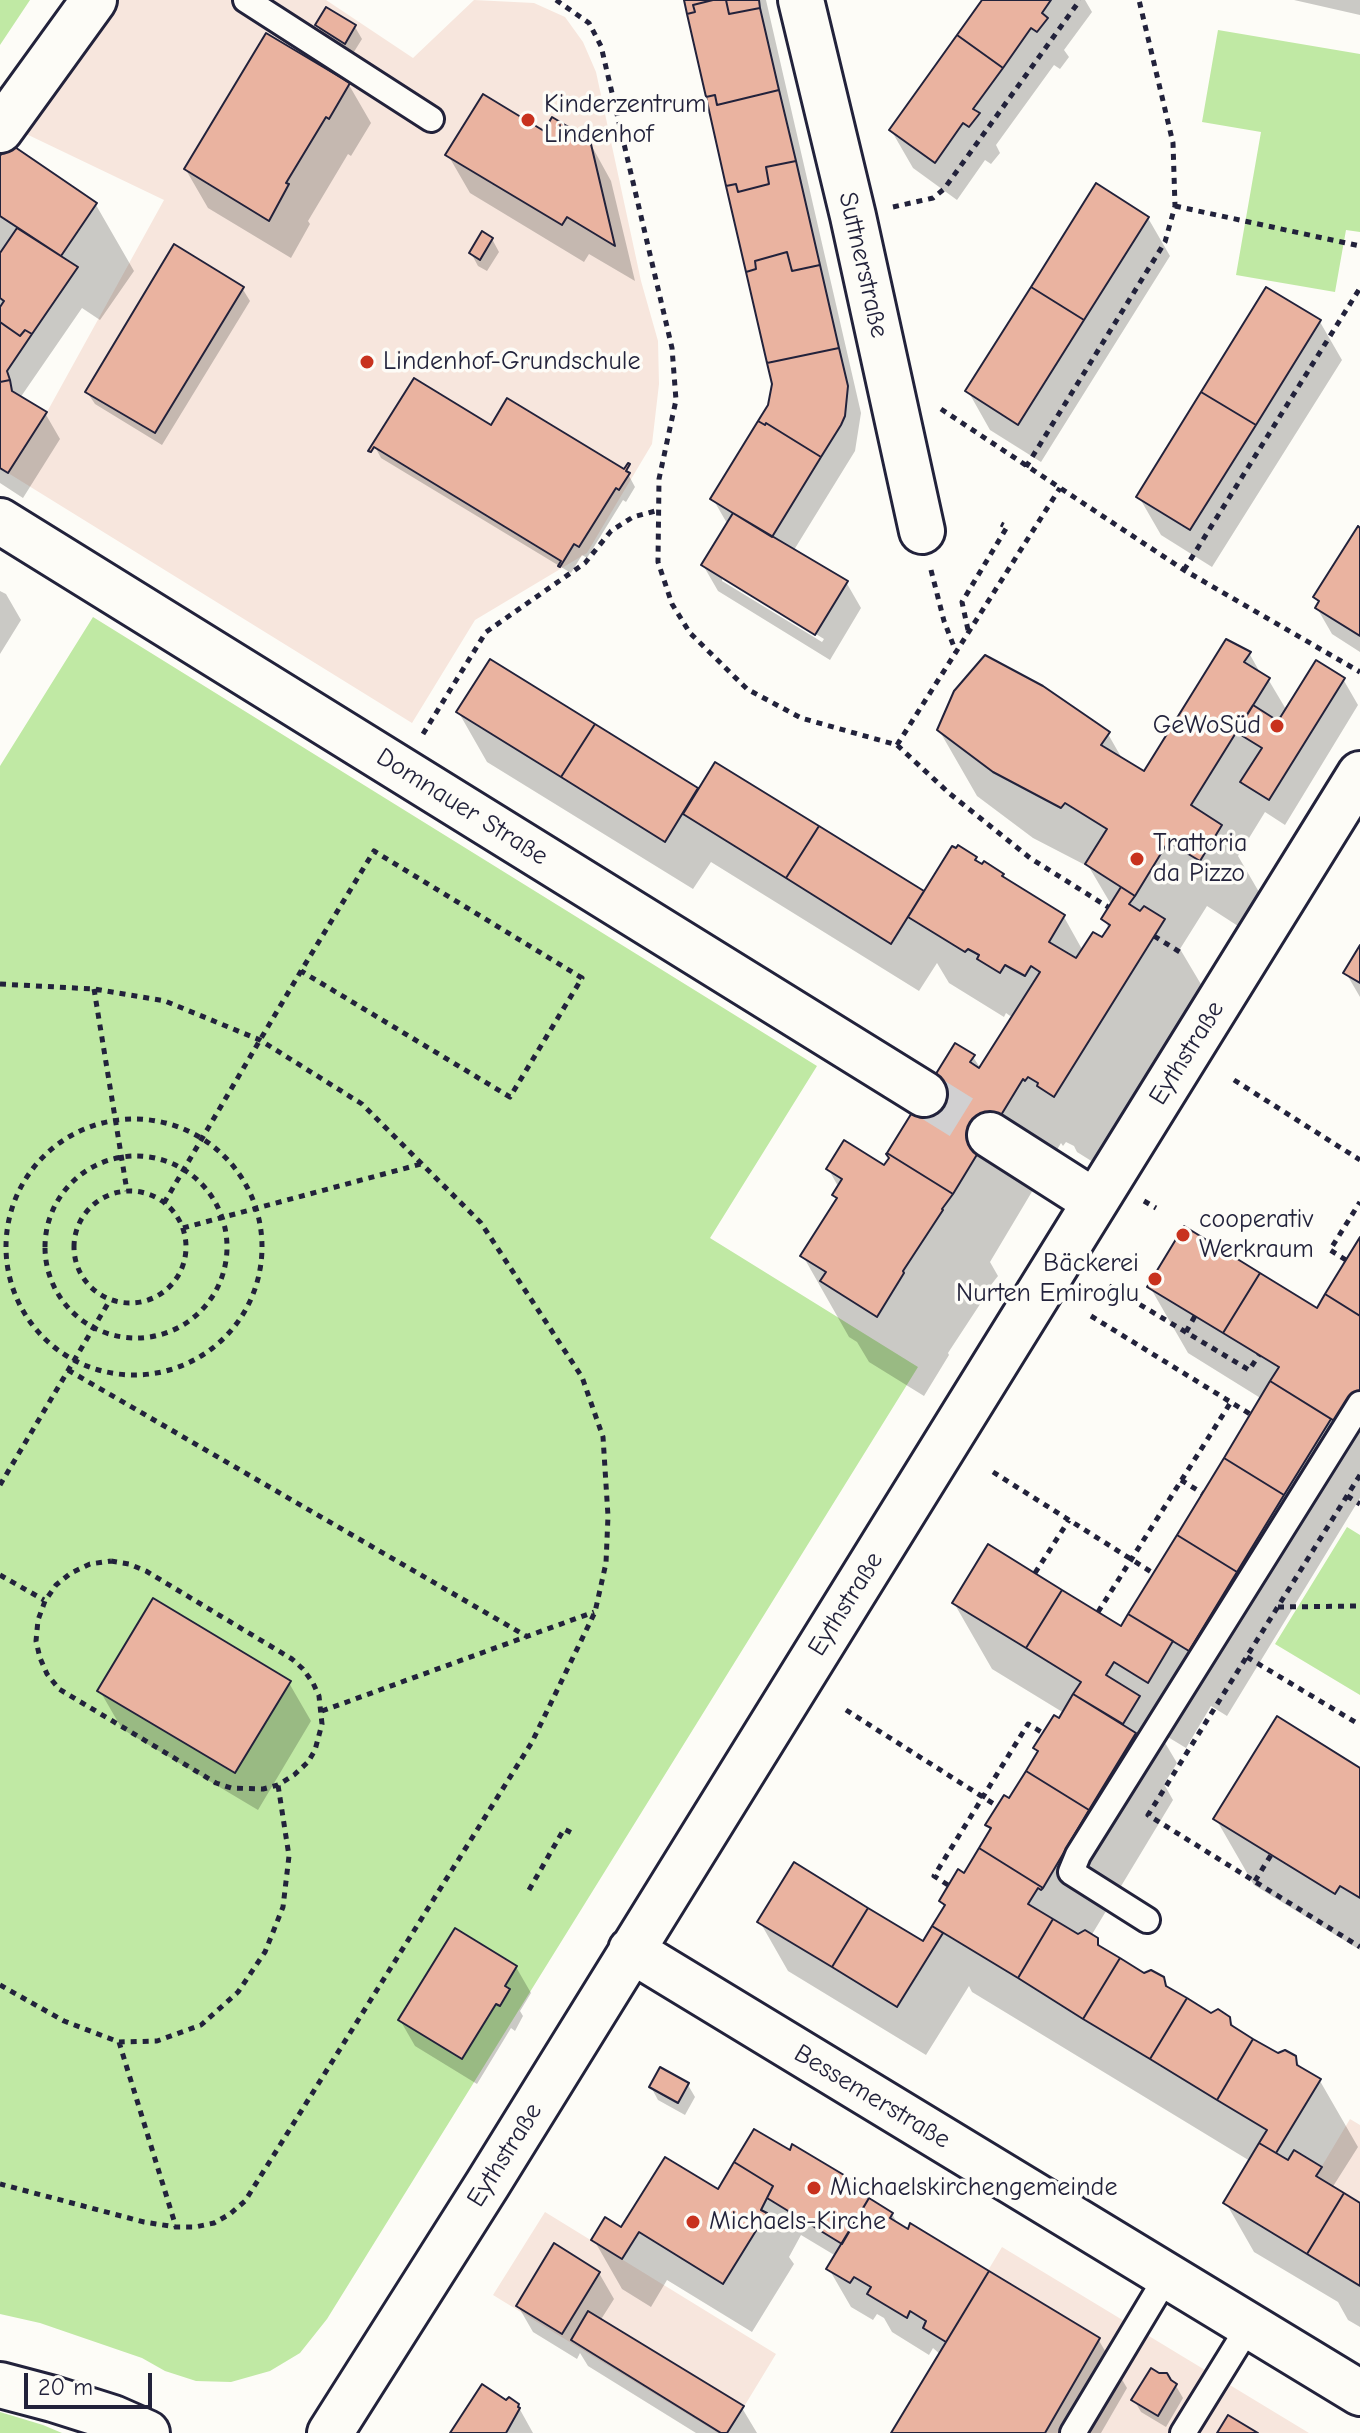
<!DOCTYPE html>
<meta charset="utf-8">
<style>
body{margin:0}
#map{position:relative;width:1360px;height:2433px;overflow:hidden;background:#fdfcf7;font-family:"Comic Neue",sans-serif}
canvas{display:block}
.scale{position:absolute;left:24px;top:2373px;width:128px;height:36px;box-sizing:border-box;border:4px solid #22223b;border-top:0;padding-left:10px;font-size:24px;line-height:28px;white-space:nowrap;color:#22223b;-webkit-text-stroke:6px #fdfcf7;paint-order:stroke}
</style>
<div id="map">
<canvas width="1360" height="2433"></canvas>
<div class="scale">20 m</div>
</div>
<script>
const ctx = document.querySelector('canvas').getContext('2d');
ctx.lineJoin = 'round';
function paint(path, color) { ctx.fillStyle = color; ctx.fill(path, 'evenodd'); }
const shape = rows => new Path2D(rows.map(r => 'M' + r).join(''));
function trace(path, color, width, dash) { ctx.strokeStyle = color; ctx.lineWidth = width; ctx.lineCap = dash ? 'butt' : 'round'; ctx.setLineDash(dash || []); ctx.stroke(path); }
function label(font, color, halo, rows, align = 'center') {
  ctx.font = font + ' "Comic Neue",sans-serif'; ctx.lineWidth = 7; ctx.setLineDash([]); ctx.textBaseline = 'middle'; ctx.strokeStyle = halo; ctx.fillStyle = color; for (const [text, x, y, turn = 0] of rows) {
    ctx.save(); ctx.translate(x, y); ctx.rotate((+turn || 0) * Math.PI / 180); ctx.textAlign = isNaN(turn) ? turn : align; if (halo) ctx.strokeText(text, 0, 0); ctx.fillText(text, 0, 0); ctx.restore();
  }
}
const built = shape([
 [113,0,326,0,413,58,474,0,534,3,565,17,583,42,596,72,641,281,658,341,659,384,652,444,587,553,475,620,412,723,8,473,47,412,164,200,20,131],
 [1350,2119,1360,2125,1360,2203,1316,2176],
 [545,2212,776,2354,728,2433,718,2433,493,2295],
 [1002,2247,1309,2433,891,2433]
]);
const green = shape([
 [0,0,30,0,0,45],
 [1218,30,1360,54,1360,232,1346,230,1335,292,1236,275,1261,132,1202,122],
 [93,617,817,1066,710,1238,918,1367,327,2319,300,2353,270,2371,231,2382,196,2381,165,2371,142,2358,40,2323,0,2314,0,766],
 [1347,1527,1360,1535,1360,1695,1275,1644],
 [0,2412,43,2425,62,2433,0,2433]
]);
const shadow = shape([
 [685,0,766,0,861,413,855,451,794,550,846,582,861,608,830,660,718,591,703,565,728,525,713,499,770,405,774,384],
 [722,576,824,639,822,642,722,581],
 [985,0,1085,0,1092,12,1064,50,1069,57,1060,69,1054,65,996,145,1000,153,991,164,985,160,957,200,913,168,891,130],
 [1294,0,1360,0,1360,15],
 [317,25,355,27,362,39,352,55,325,38],
 [349,85,371,123,351,156,348,154,308,221,310,224,291,258,208,208,186,170],
 [545,134,589,141,611,181,635,281,589,254,584,262,470,193,448,155],
 [0,140,96,205,134,271,100,320,82,308,20,398,45,413,60,439,23,498,0,483],
 [1148,218,1170,256,1041,462,990,430,968,391],
 [492,239,499,252,487,271,478,266,471,253],
 [242,288,250,301,162,445,95,404,87,392],
 [1320,322,1342,360,1212,567,1161,535,1139,497],
 [492,428,628,474,635,487,626,502,623,500,587,558,582,555,571,573,381,458,374,445],
 [1360,527,1360,652,1332,634,1317,608,1320,604,1316,597],
 [0,591,6,594,21,620,0,654],
 [1249,653,1262,676,1268,679,1287,711,1343,679,1358,705,1285,825,1265,812,1238,856,1259,892,1238,926,1207,906,1180,949,1202,986,1093,1162,1077,1152,1074,1146,1066,1142,1063,1146,1061,1143,990,1262,998,1276,987,1290,988,1292,948,1353,949,1355,924,1396,869,1362,857,1342,849,1337,803,1256,838,1201,834,1195,839,1188,829,1170,885,1168,973,1057,981,1069,1013,1018,1006,1013,1004,1017,949,983,937,963,919,991,711,862,693,889,487,762,459,713,490,662,699,791,922,892,924,895,976,858,980,865,1002,875,1005,881,1064,917,1083,951,1103,940,1109,929,1104,919,1112,906,1089,867,1033,838,977,796,939,730,1108,734,1124,762,1144,774],
 [1360,949,1360,997,1346,973],
 [1360,1241,1360,1498,1227,1716,1211,1706,1186,1748,1158,1731,1177,1763,1164,1784,1173,1800,1091,1936,1096,1939,1103,1950,1144,1975,1163,1979,1170,1990,1211,2015,1229,2018,1236,2030,1278,2056,1295,2058,1302,2070,1320,2081,1358,2147,1332,2188,1360,2205,1360,2327,1348,2320,1338,2302,1254,2252,1226,2203,1250,2161,972,1992,969,1986,926,2055,788,1971,760,1922,923,1944,945,1908,941,1901,964,1876,991,1831,988,1825,1009,1800,1039,1754,1036,1748,1064,1713,992,1669,954,1603,1122,1628,1262,1399,1188,1353,1150,1287,1317,1310],
 [289,1683,311,1721,258,1810,122,1729,100,1691],
 [1360,1771,1360,1950,1254,1885,1216,1819],
 [516,1967,531,1993,520,2011,523,2016,515,2031,511,2028,477,2084,415,2046,400,2020],
 [688,2085,695,2097,685,2115,658,2100,651,2087],
 [857,2185,864,2198,892,2214,899,2226,908,2231,911,2226,1098,2339,1127,2388,1101,2433,894,2433,941,2355,933,2348,929,2355,892,2332,884,2318,877,2314,873,2320,851,2307,829,2269,836,2256,801,2235,789,2257,794,2264,752,2332,667,2280,651,2307,622,2289,594,2240,719,2192],
 [599,2273,614,2299,600,2321,742,2408,757,2433,696,2433,588,2366,580,2353,577,2359,533,2332,518,2306],
 [1158,2375,1176,2386,1183,2398,1166,2427,1141,2412,1134,2400],
 [507,2403,518,2406,533,2433,452,2433]
]);
const building = shape([
 [684,0,713,0,693,5,695,12,687,14,684,0],
 [713,0,726,0,729,14,760,8,779,90,717,105,715,95,706,97,687,14,695,12,693,5,713,0],
 [726,0,759,0,760,8,729,14,726,0],
 [982,0,1051,0,1042,13,1048,18,1037,32,1031,28,1003,68,957,35,982,0],
 [326,7,356,25,345,44,315,25,326,7],
 [266,33,350,83,329,119,326,117,286,183,289,184,269,221,184,169,266,33],
 [957,35,1003,68,973,109,980,113,969,127,963,123,935,163,889,130,957,35],
 [779,90,796,161,766,167,769,184,738,192,736,184,726,186,706,97,715,95,717,105,779,90],
 [483,94,544,131,552,117,590,140,615,246,567,217,562,225,445,155,483,94],
 [9,143,97,203,61,256,0,216,0,156,9,143],
 [796,161,820,265,792,271,787,252,755,261,756,269,746,272,726,186,736,184,738,192,769,184,766,167,796,161],
 [1096,183,1149,217,1084,320,1031,287,1096,183],
 [17,228,78,267,32,334,25,330,20,336,0,322,0,307,4,301,0,298,0,253,17,228],
 [482,231,493,238,480,260,469,253,482,231],
 [174,244,244,287,155,433,85,392,174,244],
 [787,252,792,271,820,265,839,348,767,363,746,272,756,269,755,261,787,252],
 [1031,287,1084,320,1018,425,965,391,1031,287],
 [1266,287,1321,320,1256,425,1201,392,1266,287],
 [0,322,20,336,25,330,32,334,7,371,10,380,0,382,0,322],
 [839,348,848,386,845,416,841,425,821,457,766,423,765,425,758,421,768,405,772,384,767,363,839,348],
 [414,378,491,425,507,398,624,469,628,463,630,464,626,471,630,473,619,490,616,488,579,547,574,544,560,567,558,566,561,561,374,447,371,452,368,451,414,378],
 [10,380,12,391,47,412,8,473,0,468,0,382,10,380],
 [1201,392,1256,425,1190,530,1136,497,1201,392],
 [758,421,765,425,766,423,821,457,772,537,710,499,758,421],
 [733,513,848,581,815,635,701,565,733,513],
 [1358,526,1360,528,1360,636,1315,608,1319,601,1313,597,1358,526],
 [1226,639,1251,652,1244,662,1270,678,1191,805,1222,825,1200,861,1168,842,1135,896,1085,864,1107,829,1065,803,1061,808,993,772,937,730,954,691,985,655,1043,686,1110,732,1101,745,1144,771,1226,639],
 [490,659,595,724,561,777,456,712,490,659],
 [1316,660,1345,678,1269,800,1240,782,1262,748,1236,732,1253,705,1278,721,1316,660],
 [595,724,698,788,665,842,561,777,595,724],
 [715,762,819,826,786,878,683,814,715,762],
 [819,826,924,891,891,944,786,878,819,826],
 [958,845,977,857,975,860,982,864,984,861,1004,874,1002,876,1065,915,1049,942,1076,958,1093,932,1102,937,1110,925,1101,919,1121,887,1135,896,1129,904,1140,911,1144,906,1165,919,1054,1097,1037,1086,1038,1083,1028,1077,1025,1081,1023,1079,953,1194,887,1153,955,1043,975,1055,970,1062,979,1068,1040,972,1031,966,1025,976,1005,965,1000,973,977,959,979,955,968,949,965,952,908,917,952,846,956,848,958,845],
 [1360,945,1360,983,1343,973,1360,945],
 [844,1140,884,1165,889,1158,886,1154,887,1153,953,1194,942,1209,943,1210,903,1271,904,1273,877,1317,820,1281,826,1272,800,1256,837,1198,832,1195,842,1179,826,1169,844,1140],
 [1184,1226,1260,1273,1223,1333,1147,1287,1184,1226],
 [1360,1237,1360,1316,1325,1294,1360,1237],
 [1260,1273,1317,1308,1325,1294,1360,1316,1360,1393,1341,1425,1270,1381,1279,1367,1223,1333,1260,1273],
 [1270,1381,1331,1419,1284,1495,1224,1458,1270,1381],
 [1224,1458,1284,1495,1237,1572,1177,1535,1224,1458],
 [1177,1535,1237,1572,1189,1651,1128,1614,1177,1535],
 [988,1544,1062,1590,1026,1648,952,1603,988,1544],
 [1062,1590,1121,1626,1128,1614,1173,1641,1148,1683,1114,1662,1106,1675,1140,1696,1123,1724,1073,1694,1081,1682,1026,1648,1062,1590],
 [153,1598,291,1681,235,1773,97,1691,153,1598],
 [1073,1694,1136,1733,1089,1810,1026,1771,1038,1751,1033,1748,1054,1715,1059,1718,1073,1694],
 [1277,1716,1360,1768,1360,1898,1340,1886,1335,1894,1213,1819,1277,1716],
 [1026,1771,1089,1810,1043,1888,979,1848,991,1828,985,1825,1004,1795,1009,1798,1026,1771],
 [979,1848,1043,1888,1041,1890,1038,1888,1028,1904,1053,1919,1018,1978,932,1926,945,1905,939,1901,958,1869,964,1873,979,1848],
 [794,1862,868,1908,832,1967,757,1922,794,1862],
 [868,1908,923,1941,932,1926,943,1933,897,2007,832,1967,868,1908],
 [1053,1919,1078,1934,1085,1930,1098,1938,1098,1945,1120,1958,1083,2019,1018,1978,1053,1919],
 [455,1928,517,1966,505,1986,510,1989,500,2006,496,2004,462,2059,398,2020,455,1928],
 [1120,1958,1144,1973,1151,1970,1164,1977,1166,1986,1187,1998,1150,2059,1083,2019,1120,1958],
 [1187,1998,1211,2013,1218,2009,1230,2017,1231,2025,1253,2039,1217,2100,1150,2059,1187,1998],
 [1253,2039,1278,2053,1285,2050,1296,2056,1297,2065,1321,2079,1276,2153,1259,2143,1267,2130,1217,2100,1253,2039],
 [660,2067,689,2083,678,2103,649,2087,660,2067],
 [754,2129,790,2150,792,2144,859,2184,855,2190,869,2198,842,2244,767,2198,773,2186,734,2162,754,2129],
 [1259,2143,1288,2160,1294,2150,1322,2167,1316,2176,1344,2193,1307,2254,1223,2203,1259,2143],
 [665,2157,718,2189,734,2162,773,2186,761,2210,767,2213,723,2284,639,2232,622,2259,591,2240,605,2217,621,2227,665,2157],
 [1344,2193,1360,2203,1360,2286,1307,2254,1344,2193],
 [869,2198,893,2213,890,2218,908,2229,910,2223,989,2271,946,2342,923,2328,926,2321,910,2311,907,2318,867,2294,871,2287,854,2277,850,2283,826,2269,869,2198],
 [554,2243,600,2272,562,2334,516,2306,554,2243],
 [989,2271,1100,2338,1045,2433,891,2433,989,2271],
 [588,2311,744,2406,727,2433,721,2433,571,2340,588,2311],
 [1151,2368,1159,2373,1167,2373,1171,2380,1177,2384,1158,2416,1131,2400,1151,2368],
 [482,2384,506,2400,509,2397,519,2404,518,2407,520,2408,506,2433,450,2433,482,2384],
 [1228,2415,1258,2433,1217,2433,1228,2415]
]);
const minorTunnel = shape([
 [924,1094,990,1135]
]);
const path = shape([
 [556,0,589,23,601,46,672,348,676,400,659,479,658,562,672,604,690,633,747,689,801,718,897,745,949,793,1030,858,1108,907],
 [1175,206,1360,246],
 [893,207,933,198,944,189,1080,0],
 [941,409,1184,570,1360,672],
 [1026,467,1165,242,1175,206,1173,143,1139,0],
 [931,570,944,621,956,652],
 [1184,570,1360,288],
 [968,630,962,602,1007,527,1001,524],
 [423,734,486,632,585,563,611,531,633,517,659,510],
 [897,745,1060,488],
 [1154,936,1183,954],
 [0,984,94,989,165,1001,260,1040,362,1104,481,1223,582,1377,603,1437,608,1516,606,1563,595,1612,532,1742,245,2201,230,2214,214,2223,195,2227,176,2227,144,2222,0,2184],
 [94,989,127,1191],
 [1234,1080,1360,1160],
 '6 1247a128 128 0 1 1 256 0a128 128 0 1 1-256 0Z',
 '45 1247a91 91 0 1 1 182 0a91 91 0 1 1-182 0Z',
 '74 1247a56 56 0 1 1 112 0a56 56 0 1 1-112 0Z',
 [1144,1201,1156,1208],
 [164,1203,260,1040,301,971,374,851,582,978,510,1097,301,971],
 [183,1228,421,1164],
 [1346,1260,1330,1250,1360,1202],
 [1109,1286,1249,1370,1259,1355],
 [1091,1316,1250,1414],
 [1186,1332,1195,1316],
 [68,1370,526,1636],
 [993,1472,1153,1573],
 [1360,1475,1148,1815,1360,1947],
 [1181,1480,1202,1493],
 [0,1485,110,1300],
 [1347,1496,1360,1504],
 [111,1561,129,1564,146,1571,292,1659,303,1669,313,1683,319,1696,322,1724,315,1750,308,1762,294,1775,278,1785,263,1789,231,1788,216,1783,59,1689,47,1674,40,1658,36,1641,38,1620,45,1601,56,1585,71,1573,90,1564,111,1561],
 [1035,1573,1069,1520],
 [0,1575,44,1600],
 [1278,1607,1360,1606],
 [1098,1612,1231,1402],
 [1247,1657,1360,1725],
 [846,1710,997,1806],
 [322,1711,594,1612],
 [1255,1881,1271,1855],
 [948,1885,934,1876,1028,1724,1043,1733],
 [529,1890,564,1829,576,1835],
 [0,1985,64,2021,119,2042,157,2041,201,2025,238,1992,265,1952,283,1907,289,1856,278,1785],
 [119,2042,176,2227]
]);
const service = shape([
 [246,0,431,119],
 [1147,1920,1071,1872,1078,1855,1360,1404],
 [1073,2433,1167,2276],
 [1183,2433,1249,2326]
]);
const minor = shape([
 [801,0,853,216,922,531],
 [0,130,94,0],
 [0,521,924,1094],
 [990,1135,1095,1202],
 [631,1950,1360,2393],
 [330,2433,487,2185,1360,774]
]);
const tertiary = shape([
 [0,2385,53,2399,113,2418,147,2433]
]);
const markers = [
 [528,120,8,"#c8321e"],
 [367,362,8,"#c8321e"],
 [1277,726,8,"#c8321e"],
 [1137,859,8,"#c8321e"],
 [1183,1235,8,"#c8321e"],
 [1155,1279,8,"#c8321e"],
 [814,2188,8,"#c8321e"],
 [693,2222,8,"#c8321e"]
];
const poiNames = [
 ["Kinderzentrum",544,105],
 ["Lindenhof",544,135],
 ["Lindenhof-Grundschule",383,362],
 ["GeWoSüd",1261,726,"right"],
 ["Trattoria",1153,844],
 ["da Pizzo",1153,874],
 ["cooperativ",1199,1220],
 ["Werkraum",1199,1250],
 ["Bäckerei",1139,1264,"right"],
 ["Nurten Emiroglu",1139,1294,"right"],
 ["Michaelskirchengemeinde",830,2188],
 ["Michaels-Kirche",709,2222]
];
const streetNames = [
 ["Suttnerstraße",863,265,77],
 ["Domnauer Straße",462,807,32],
 ["Eythstraße",1187,1053,-58],
 ["Eythstraße",846,1604,-58],
 ["Bessemerstraße",872,2097,31],
 ["Eythstraße",505,2155,-58]
];
paint(built, '#f7e6dd');
paint(green, '#c0e9a4');
paint(shadow, '#0003');
paint(building, '#eab3a0');
trace(building, '#22223b', 2);
trace(minorTunnel, '#d1d0d1', 44, [44, 22]);
trace(service, '#22223b', 30);
trace(minor, '#22223b', 50);
trace(tertiary, '#22223b', 50);
trace(path, '#22223b', 5, [6, 6]);
trace(service, '#fdfcf7', 24);
trace(minor, '#fdfcf7', 44);
trace(tertiary, '#fdfcf7', 44);
for (const [x, y, r, color] of markers) { const dot = new Path2D(); dot.arc(x, y, r, 0, 2 * Math.PI); ctx.fillStyle = color; ctx.fill(dot); trace(dot, '#fdfcf7', 3); }
label('26px', '#22223b', '#fdfcf7', poiNames, 'left');
label('26px', '#22223b', '#fdfcf7', streetNames);
</script>
